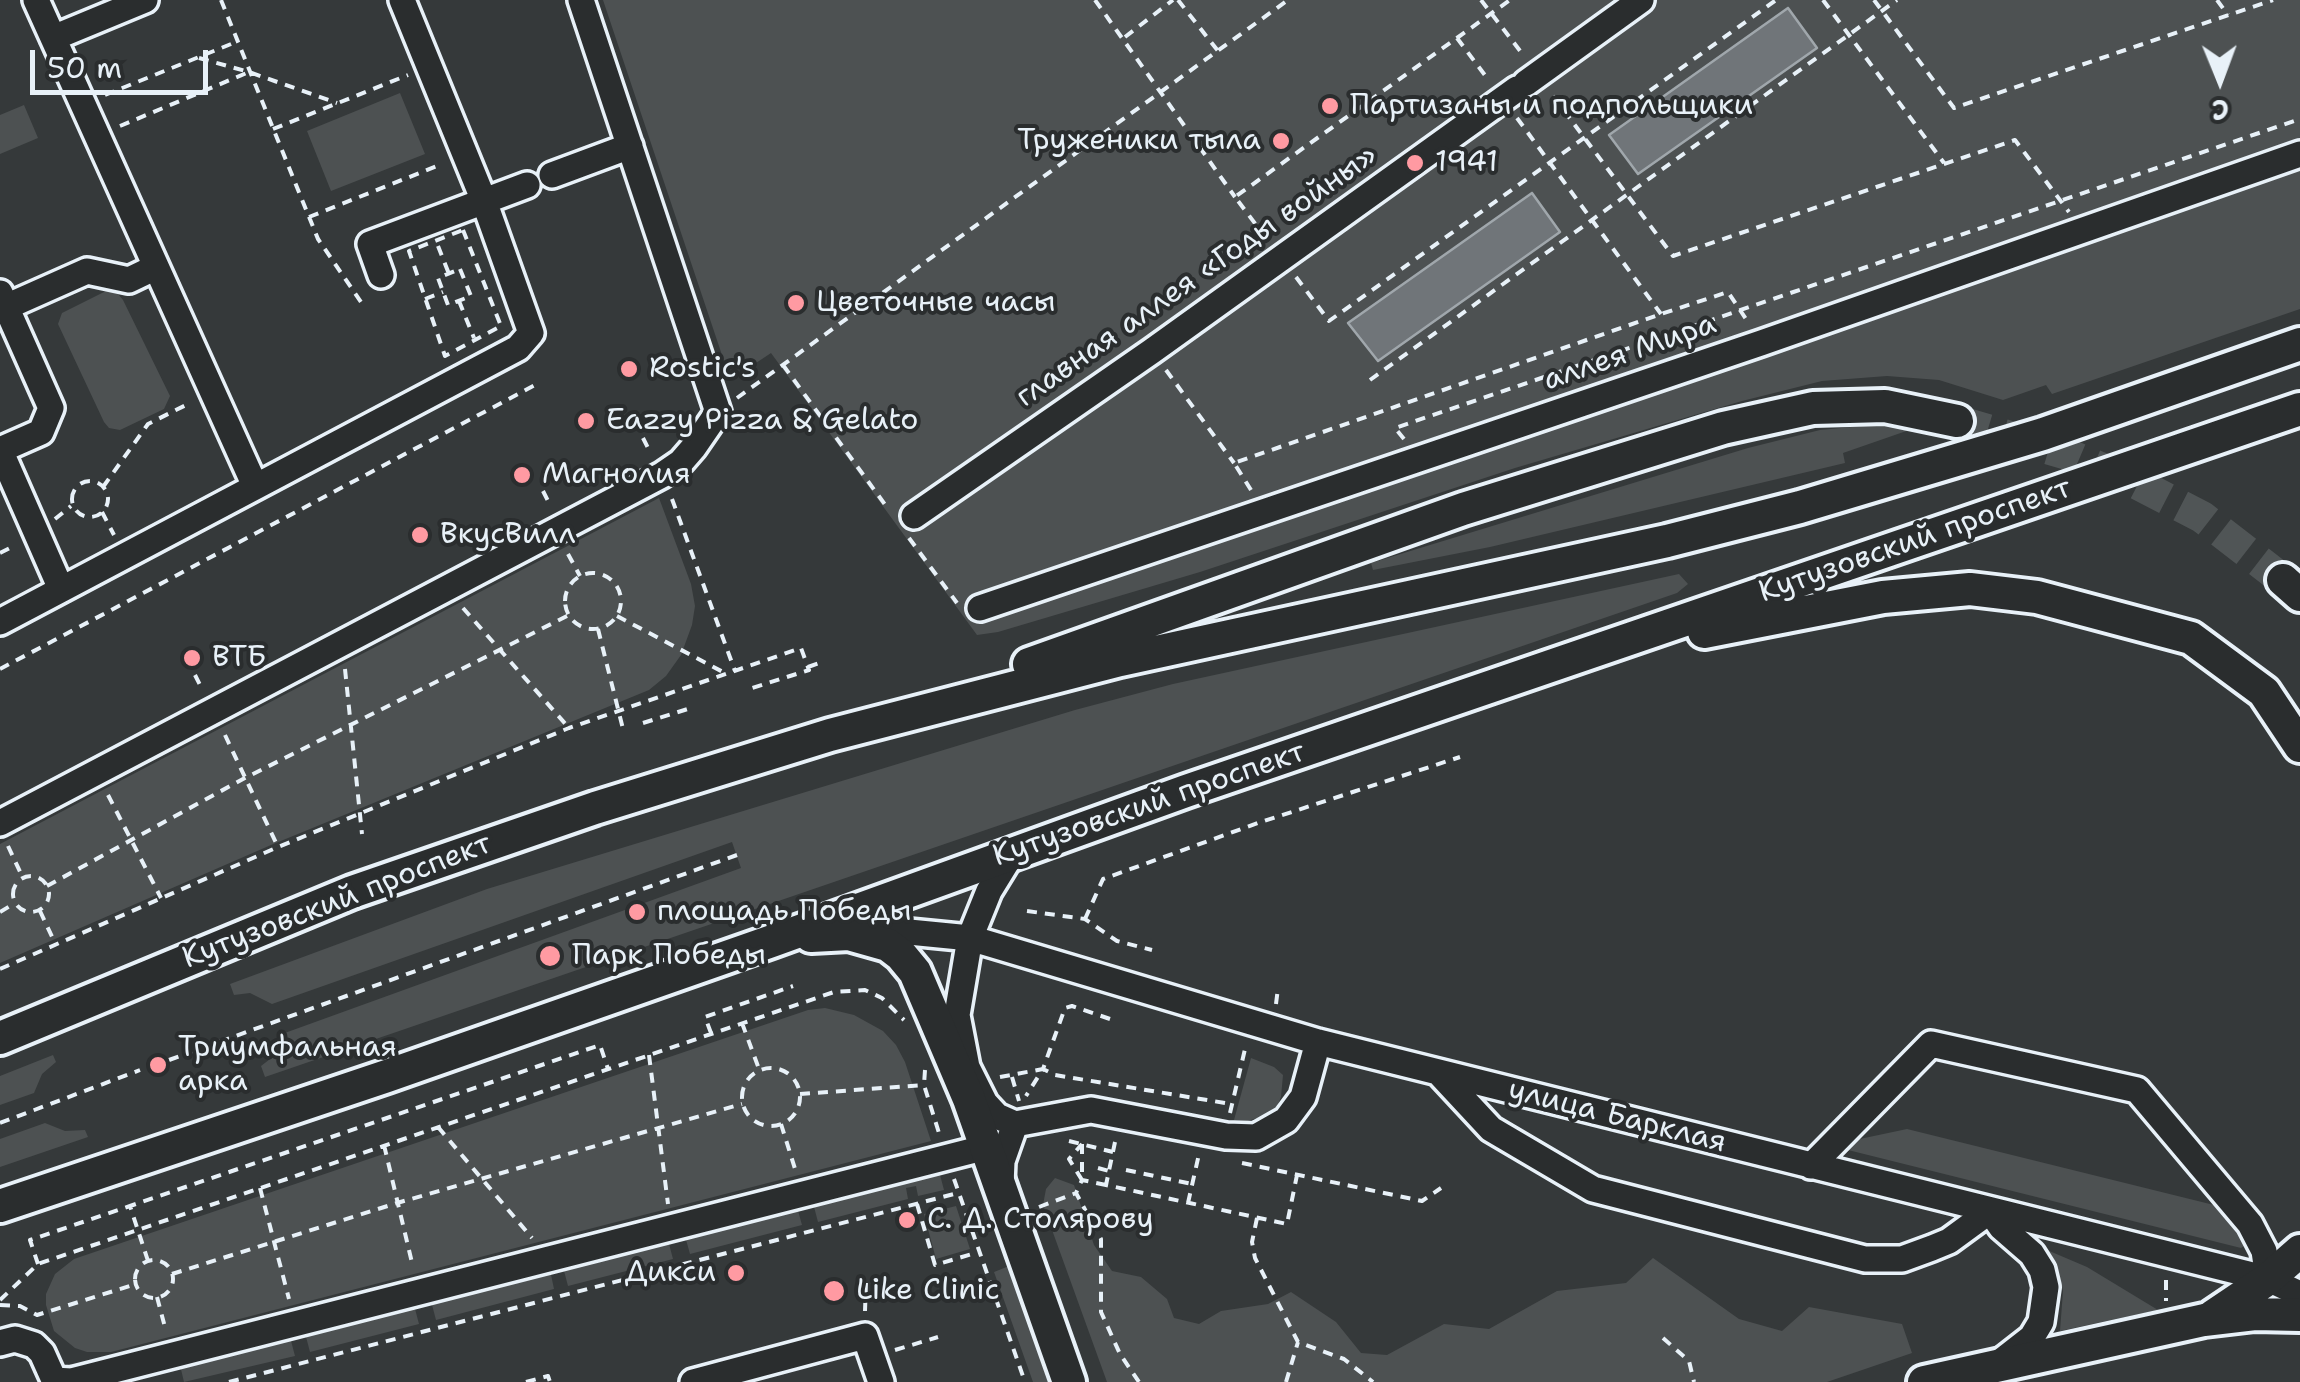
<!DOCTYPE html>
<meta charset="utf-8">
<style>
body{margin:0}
#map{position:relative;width:2300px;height:1382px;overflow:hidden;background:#35393a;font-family:"Shantell Sans",sans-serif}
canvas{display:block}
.north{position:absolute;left:2170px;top:30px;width:100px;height:100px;-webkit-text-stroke:8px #2a2d2e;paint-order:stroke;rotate:179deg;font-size:28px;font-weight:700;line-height:40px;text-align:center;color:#e8f1f8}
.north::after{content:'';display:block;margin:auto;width:35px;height:45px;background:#e8f1f8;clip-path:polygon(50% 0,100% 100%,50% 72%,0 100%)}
.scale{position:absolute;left:30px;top:50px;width:178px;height:45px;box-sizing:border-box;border:5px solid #e8f1f8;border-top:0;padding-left:12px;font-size:30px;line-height:35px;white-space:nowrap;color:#e8f1f8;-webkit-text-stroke:8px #2a2d2e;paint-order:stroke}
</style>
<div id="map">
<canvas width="2300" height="1382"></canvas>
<div class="north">С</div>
<div class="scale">50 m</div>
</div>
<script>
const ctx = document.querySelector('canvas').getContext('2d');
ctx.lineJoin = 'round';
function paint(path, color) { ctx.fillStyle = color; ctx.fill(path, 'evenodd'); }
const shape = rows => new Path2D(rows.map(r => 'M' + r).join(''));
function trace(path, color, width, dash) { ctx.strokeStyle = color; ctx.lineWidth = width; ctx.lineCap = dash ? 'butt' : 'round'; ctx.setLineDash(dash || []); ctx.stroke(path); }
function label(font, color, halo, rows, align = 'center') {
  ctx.font = font + ' "Shantell Sans",sans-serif'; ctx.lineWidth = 8; ctx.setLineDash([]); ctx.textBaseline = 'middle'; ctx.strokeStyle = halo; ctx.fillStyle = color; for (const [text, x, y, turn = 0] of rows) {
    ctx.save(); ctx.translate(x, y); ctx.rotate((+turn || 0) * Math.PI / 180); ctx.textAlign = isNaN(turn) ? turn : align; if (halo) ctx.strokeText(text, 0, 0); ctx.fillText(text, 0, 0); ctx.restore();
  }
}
const green = shape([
 [603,0,2300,0,2300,309,2052,394,2046,385,2003,400,1939,380,1887,376,1822,381,1742,401,1515,468,1200,572,998,632,977,635,771,353,750,367,725,364],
 [400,93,425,154,331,191,307,131],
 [24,105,38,138,0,154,0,115],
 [106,291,118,294,123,300,170,396,164,409,120,430,109,428,104,422,58,324,62,313],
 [1884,424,1915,428,1843,453,1845,463,1490,547,1373,570,1371,563,1748,448,1820,430],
 [659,498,691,584,695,606,692,625,681,655,666,676,649,690,271,845,0,963,0,844],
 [1679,574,1688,584,1677,593,265,1077,261,1066,274,1056,281,1046,282,1034,741,868,732,842,272,1004,250,993,234,995,230,984,487,889,1075,710,1173,684],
 [825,1008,854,1015,883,1031,896,1045,905,1062,931,1141,111,1352,87,1352,75,1348,54,1331,46,1305,46,1294,55,1274,74,1259,808,1010],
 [53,1055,56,1062,42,1074,34,1093,0,1105,0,1076],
 [1251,1058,1274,1067,1283,1075,1281,1097,1277,1107,1266,1115,1248,1121,1234,1120],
 [45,1123,65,1131,85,1130,88,1137,0,1167,0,1139],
 [1907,1129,2218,1206,2234,1218,2247,1244,2241,1248,1848,1150,1848,1145,1855,1140],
 [939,1171,944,1190,918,1196,916,1186,906,1188,908,1199,818,1222,813,1203],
 [1055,1178,1074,1185,1094,1245,1112,1271,1141,1277,1167,1299,1174,1318,1199,1324,1221,1311,1268,1304,1291,1292,1336,1322,1361,1353,1387,1355,1444,1324,1489,1329,1557,1291,1626,1283,1653,1258,1739,1319,1782,1331,1809,1307,1902,1324,1912,1353,1827,1382,1107,1382,1043,1205,1046,1189],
 [956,1206,970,1249,936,1259,924,1214],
 [797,1207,802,1225,690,1254,685,1236],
 [668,1240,673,1259,568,1286,563,1267],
 [2047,1250,2087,1267,2158,1310,2060,1331,2063,1291,2058,1270],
 [1009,1266,1048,1382,1033,1382,994,1272],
 [550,1270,554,1289,436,1320,431,1301],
 [414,1305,419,1324,310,1352,305,1333],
 [290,1337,295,1356,184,1382,180,1365]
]);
const water = shape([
 [1788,8,1817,48,1638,174,1609,135,1788,8],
 [1532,193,1560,232,1378,361,1348,323,1532,193]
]);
const majorTunnel = shape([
 [1957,421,2067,454,2138,484,2202,517,2283,580]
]);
const path = shape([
 [221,0,318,239,361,302],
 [1095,0,1235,197],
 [1178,0,1218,51],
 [1481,0,1524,56],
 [1823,0,1944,163],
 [1874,0,1954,108,2273,0],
 [2217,0,2228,15],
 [1125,37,1173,0],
 [1457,38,1487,78],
 [199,58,249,72,337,103],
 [105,95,236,42],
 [1553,96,1673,256,2015,140,2069,212],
 [1517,118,1661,314],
 [120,126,249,72],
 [273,129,408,75],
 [309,217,442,164],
 [463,230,501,326,445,356,409,251,463,230],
 [1266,238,1235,197,1510,0],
 [438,246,449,274],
 [460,269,471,296,448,305,438,278,460,269],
 [1296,277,1329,321,1776,0],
 [425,299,443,292],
 [459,301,474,338],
 [783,365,889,510],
 [1166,370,1234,463],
 [1370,380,1897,0],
 [737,398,1288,0],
 [643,438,650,452],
 [1404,439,1395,428,2300,119],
 '72 499a18 18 0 1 1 36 0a18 18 0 1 1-36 0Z',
 [103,487,148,424,190,403],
 [1251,490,1234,463,1661,314,1728,292,1748,322],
 [543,491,550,505],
 [672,499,735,671],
 [102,512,114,535],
 [55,519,71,506],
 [909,538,957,603],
 [0,553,14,546],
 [568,554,580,576],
 '565 601a28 28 0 1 1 56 0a28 28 0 1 1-56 0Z',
 [463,608,569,728],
 [617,616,723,672],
 [598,629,623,729],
 [808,667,822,662],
 [0,669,537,384],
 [345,669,362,834],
 [195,675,203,691],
 [643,723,691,708],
 [225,735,278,847],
 [108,795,161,898],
 [8,846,23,878],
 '13 894a18 18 0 1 1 36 0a18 18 0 1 1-36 0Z',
 [47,886,243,779,569,615],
 [40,911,55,943],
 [1027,911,1085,919,1117,941,1152,950],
 [0,912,15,903],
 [1085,919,1103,879,1258,823,1460,757],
 [0,969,278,847,569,728,801,648,809,670,746,690],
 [1276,1004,1278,988],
 [1110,1019,1072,1006,1065,1008,1043,1069,1055,1075,1231,1104],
 [742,1023,759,1069],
 [711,1033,705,1017,793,986],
 [649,1055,668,1204],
 [169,1060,737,855],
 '742 1097a29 29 0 1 1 58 0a29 29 0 1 1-58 0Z',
 [925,1070,924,1085,939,1133],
 [1000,1077,1043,1069,1026,1096],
 [1012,1077,1019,1101],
 [800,1094,924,1085],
 [1230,1113,1245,1049],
 [0,1123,140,1070],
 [781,1124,796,1172],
 [438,1127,532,1238],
 [1069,1141,1113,1152],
 [1115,1142,1106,1185,1287,1224,1297,1175],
 [1082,1144,1082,1180,1069,1159,1082,1144],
 [384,1145,413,1267],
 [1242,1163,1422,1201,1441,1188],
 [1098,1168,1109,1171],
 [1126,1170,1192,1184],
 [954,1179,1025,1382],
 [1106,1185,1082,1180,1076,1193,1101,1239,1101,1312,1120,1354,1139,1382],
 [260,1188,289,1299],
 [1188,1203,1199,1154],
 [917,1204,935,1265,979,1252],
 [1039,1207,1076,1193],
 [1257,1218,1252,1242,1255,1258,1298,1342,1344,1359,1373,1382],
 '135 1279a19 19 0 1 1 38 0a19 19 0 1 1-38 0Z',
 [148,1261,130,1206,600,1045,608,1069],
 [38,1264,30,1240,130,1206],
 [172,1274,397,1203,742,1104],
 [2166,1280,2166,1301],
 [157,1297,166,1331],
 [0,1300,38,1264,834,992,865,990,882,998,904,1020],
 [0,1305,20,1306,37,1315,136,1284],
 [865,1311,866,1282],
 [1663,1338,1689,1361,1694,1382],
 [895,1350,938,1337],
 [229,1382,958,1193],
 [526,1382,548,1376,550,1382],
 [1286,1382,1298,1342]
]);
const minor = shape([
 [36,0,255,486],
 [53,38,145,0],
 [1526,83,1641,0],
 [552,175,630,146],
 [381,275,370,244,527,185],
 [0,293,51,408,41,432,0,450,61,589],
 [6,307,87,271,129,280,156,267],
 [914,516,1152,351,1517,89],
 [980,608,1761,343,2300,154],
 [0,622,518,348,531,333,484,201,402,0],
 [0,823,662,475,681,462,694,447,718,412,581,0],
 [1013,852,989,891,970,938,957,1015,967,1067,985,1103,997,1116,1015,1124,1091,1110,1226,1136,1256,1137,1286,1120,1303,1097,1318,1042],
 [864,934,909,932,970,938,1318,1042,2268,1279,2300,1294],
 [1438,1072,1491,1129,1593,1189,1865,1259,1902,1259,1932,1248,1949,1241,1990,1211],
 [1811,1166,1931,1044,2137,1090,2250,1224,2264,1251,2268,1279],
 [1001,1185,1002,1161,1015,1124],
 [1990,1211,2001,1227,2032,1254,2042,1270,2046,1287,2041,1322,2032,1337,2000,1362],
 [0,1343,15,1339,34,1345,42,1353,55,1382],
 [54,1380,71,1381,987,1147],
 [693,1382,865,1336,881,1382]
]);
const major = shape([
 [2283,580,2300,595],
 [1704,632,1883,597,1970,589,2037,597,2191,638,2264,692,2300,746],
 [1029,664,1463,509,1723,428,1813,408,1885,406,1957,421],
 [811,936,849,934,888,945,901,955,915,972,969,1099,1069,1382],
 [0,1038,352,892,595,808,830,735,1120,660,1667,541,1800,507,2043,434,2300,344],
 [0,1206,387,1076,772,941,1186,791,2300,409],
 [2213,1316,2268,1279,2300,1251],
 [1924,1382,2204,1320,2255,1314,2300,1315]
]);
const markers = [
 [1330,106,10,"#ff9aa2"],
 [1281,141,10,"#ff9aa2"],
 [1415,163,10,"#ff9aa2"],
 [796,303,10,"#ff9aa2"],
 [629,369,10,"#ff9aa2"],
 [586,421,10,"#ff9aa2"],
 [522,475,10,"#ff9aa2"],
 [420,535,10,"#ff9aa2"],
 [192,658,10,"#ff9aa2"],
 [637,912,10,"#ff9aa2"],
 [550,956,12,"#ff9aa2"],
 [158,1065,10,"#ff9aa2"],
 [907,1220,10,"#ff9aa2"],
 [736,1273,10,"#ff9aa2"],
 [834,1291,12,"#ff9aa2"]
];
const poiNames = [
 ["Партизаны и подпольщики",1350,106],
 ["Труженики тыла",1261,141,"right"],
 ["1941",1435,163],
 ["Цветочные часы",816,303],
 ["Rostic's",649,369],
 ["Eazzy Pizza & Gelato",606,421],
 ["Магнолия",542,475],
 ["ВкусВилл",440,535],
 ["ВТБ",212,658],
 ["площадь Победы",657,912],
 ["Парк Победы",572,956],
 ["Триумфальная",178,1048],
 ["арка",178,1082],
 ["С. Д. Столярову",927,1220],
 ["Дикси",716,1273,"right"],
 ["Like Clinic",856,1291]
];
const streetNames = [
 ["главная аллея «Годы войны»",1197,277,-35],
 ["аллея Мира",1630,353,-19],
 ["Кутузовский проспект",1915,541,-19],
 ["Кутузовский проспект",1149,805,-19],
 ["Кутузовский проспект",337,902,-21],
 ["улица Барклая",1617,1117,14]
];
paint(green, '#4d5152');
paint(water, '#707579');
trace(water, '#a0a7ac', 2.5);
trace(majorTunnel, '#505556', 32, [32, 16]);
trace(minor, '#e8f1f8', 32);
trace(major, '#e8f1f8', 40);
trace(path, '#e8f1f8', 4, [10, 8]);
trace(minor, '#2a2d2e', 25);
trace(major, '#2a2d2e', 32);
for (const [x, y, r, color] of markers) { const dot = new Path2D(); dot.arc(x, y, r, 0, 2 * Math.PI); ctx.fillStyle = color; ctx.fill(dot); trace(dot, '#2a2d2e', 4); }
label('30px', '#e8f1f8', '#2a2d2e', poiNames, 'left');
label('30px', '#e8f1f8', '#2a2d2e', streetNames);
</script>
